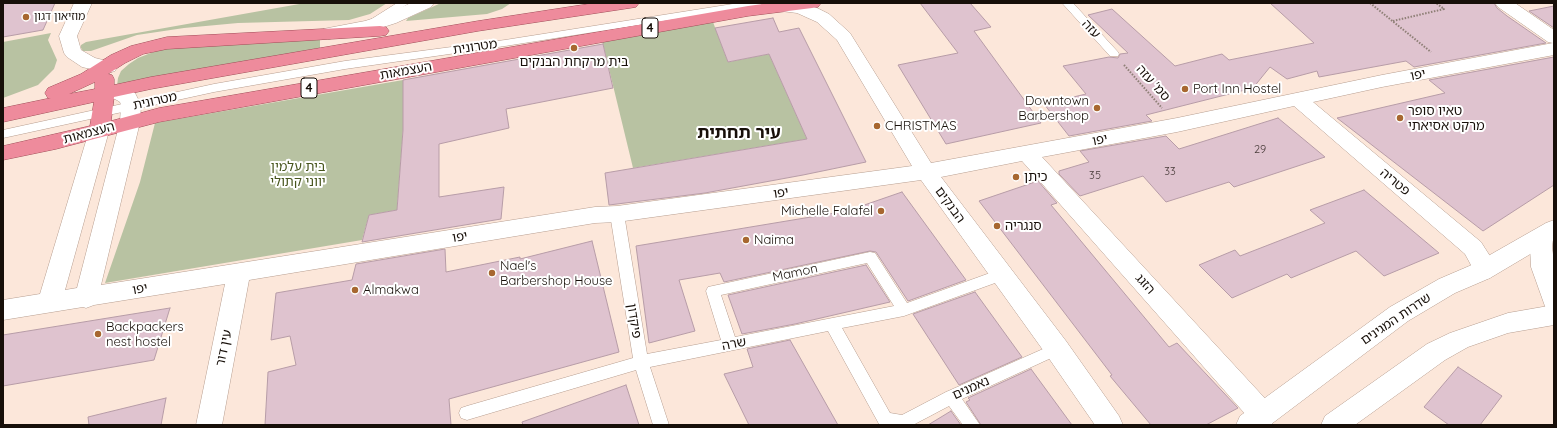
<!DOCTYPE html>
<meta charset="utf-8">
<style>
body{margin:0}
#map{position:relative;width:1557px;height:428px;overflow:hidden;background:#fce7da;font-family:Quicksand,sans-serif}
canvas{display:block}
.frame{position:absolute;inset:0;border:4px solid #170f09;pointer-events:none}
</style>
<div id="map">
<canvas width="1557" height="428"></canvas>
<div class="frame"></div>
</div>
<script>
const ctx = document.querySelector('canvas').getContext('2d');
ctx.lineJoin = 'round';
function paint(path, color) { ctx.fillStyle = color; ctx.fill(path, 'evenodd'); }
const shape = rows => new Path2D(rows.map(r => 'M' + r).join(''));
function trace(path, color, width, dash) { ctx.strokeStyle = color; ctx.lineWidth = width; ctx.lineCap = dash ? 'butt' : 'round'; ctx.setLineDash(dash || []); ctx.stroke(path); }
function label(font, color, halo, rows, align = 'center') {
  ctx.font = font + ' Quicksand,"Noto Sans Hebrew",sans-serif'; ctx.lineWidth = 4; ctx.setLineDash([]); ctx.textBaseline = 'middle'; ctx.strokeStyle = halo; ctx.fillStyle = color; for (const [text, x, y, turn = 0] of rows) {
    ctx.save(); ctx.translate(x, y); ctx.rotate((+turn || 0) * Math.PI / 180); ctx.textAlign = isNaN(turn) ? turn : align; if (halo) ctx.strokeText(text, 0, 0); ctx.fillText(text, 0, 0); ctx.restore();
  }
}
const green = shape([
 [305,3,387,3,370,14,349,20,238,23,184,28,137,35,91,51,83,51,81,48,81,45,86,42],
 [441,3,511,3,502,9,487,14,406,21,408,18],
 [713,22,728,62,769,54,807,139,633,168,602,40],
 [51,33,48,40,57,60,54,69,38,85,3,98,3,42],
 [320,37,320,48,117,86,118,78,121,71,129,64,138,58,161,49],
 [403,80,403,130,397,210,369,215,362,240,105,283,140,182,155,123]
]);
const building = shape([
 [3,3,55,3,43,30,3,37,3,3],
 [920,3,970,3,991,27,974,31,1041,123,946,144,898,65,958,53,920,3],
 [1270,3,1494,3,1497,8,1507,16,1546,43,1414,67,1406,61,1319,77,1317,71,1287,79,1270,67,1253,88,1146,115,1152,121,1069,136,1044,104,1086,94,1063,66,1109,57,1118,58,1120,54,1128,53,1088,15,1112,9,1175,66,1222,54,1229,60,1314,43,1270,3],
 [1554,6,1554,28,1529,11,1554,6],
 [773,18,779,32,799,28,866,162,803,175,705,193,609,205,605,173,807,139,769,54,728,62,715,28,773,18],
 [603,44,613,88,506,109,509,128,439,144,439,197,504,187,501,219,362,242,369,215,397,210,403,130,403,80,603,44],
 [1554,57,1554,185,1483,231,1337,118,1445,93,1429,80,1554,57],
 [1278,118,1325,157,1234,187,1229,182,1166,202,1143,176,1080,196,1059,174,1059,171,1089,162,1080,151,1166,136,1179,149,1278,118],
 [1038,181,1057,203,1051,205,1169,347,1177,343,1238,408,1206,425,1151,425,1110,376,1112,375,979,201,1038,181],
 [1364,190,1439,253,1384,276,1356,251,1291,278,1287,274,1232,298,1199,265,1235,250,1240,256,1325,223,1310,210,1364,190],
 [902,192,966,280,908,301,876,252,870,251,724,282,720,273,679,280,695,331,649,343,636,246,847,211,902,192],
 [592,241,619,352,449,399,451,425,265,425,268,372,296,365,290,336,271,340,276,293,352,280,356,264,445,249,446,272,520,257,520,259,592,241],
 [866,265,890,302,795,324,742,334,728,295,866,265],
 [975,292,1022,357,959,385,913,314,975,292],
 [170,308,154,360,3,386,3,335,170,308],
 [790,340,838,425,749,425,724,374,753,367,747,349,790,340],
 [1458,367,1502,396,1480,425,1449,425,1424,407,1458,367],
 [1031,369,1072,425,981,425,966,402,970,400,968,398,1031,369],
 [626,385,639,425,523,425,522,422,626,385],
 [166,398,161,425,89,425,88,417,166,398],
 [951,411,961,425,928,425,951,411]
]);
const path = shape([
 [1370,3,1431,52],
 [1393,21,1444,9,1436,3],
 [1124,65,1162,108]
]);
const service = shape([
 [397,3,409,3,378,24,370,24,369,22,370,20,397,3],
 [739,3,764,3,759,6,505,46,345,69,214,92,3,138,3,130,214,84,345,61,505,40,739,3],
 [1062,3,1073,3,1118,52,1119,54,1118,56,1110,56,1062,3],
 [617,209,622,211,624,214,647,354,721,340,706,291,708,287,870,252,875,253,907,303,1001,269,1006,271,1008,275,1006,279,904,316,842,328,890,413,902,415,946,392,1052,345,1057,343,1062,345,1064,349,1062,353,962,399,980,425,963,425,949,406,913,425,879,424,828,331,650,367,669,425,653,425,636,370,467,420,461,418,459,413,461,408,467,406,633,358,610,214,612,211,617,209],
 [867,263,894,306,735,337,721,295,867,263]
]);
const minor = shape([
 [74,3,92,3,77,36,81,50,95,58,115,63,117,67,115,71,108,73,82,67,67,57,64,53,59,36,74,3],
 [411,3,434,3,431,7,396,23,374,30,329,39,323,37,320,33,323,29,365,21,384,15,411,3],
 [772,3,801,3,817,8,829,14,850,33,931,163,1177,118,1382,75,1553,43,1548,42,1498,7,1495,3,1515,3,1554,30,1554,55,1382,87,1313,102,1481,242,1495,264,1494,271,1490,278,1482,280,1474,278,1470,271,1471,265,1465,254,1294,106,1177,132,1042,157,1272,406,1276,415,1272,424,1268,425,1254,424,1022,161,941,177,1066,341,1119,416,1123,425,1095,425,1048,357,921,180,617,222,595,223,249,280,222,425,196,425,225,284,94,305,86,308,83,307,3,320,3,300,40,294,89,131,92,126,99,124,106,126,109,131,65,290,77,288,120,122,121,105,120,102,115,99,98,96,95,92,98,88,105,86,126,88,135,93,141,105,140,122,101,285,595,207,617,206,912,166,837,40,817,22,797,13,773,10,770,6,772,3],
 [1545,226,1553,229,1554,231,1552,247,1554,262,1554,312,1546,309,1531,267,1530,247,1537,229,1545,226]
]);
const tertiary = shape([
 [1554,220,1554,240,1490,278,1455,293,1408,321,1270,425,1236,425,1240,416,1390,307,1439,279,1474,264,1546,223,1554,220],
 [1554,305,1554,325,1508,333,1468,347,1445,360,1355,425,1321,425,1325,416,1427,344,1450,333,1508,313,1554,305]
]);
const trunk = shape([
 [595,3,639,3,636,7,630,8,478,31,151,89,114,97,111,121,159,108,748,6,770,3,821,3,818,7,812,8,748,16,159,122,56,149,3,160,3,146,90,126,94,102,3,122,3,108,51,98,48,98,45,93,48,88,81,74,111,55,131,46,167,37,380,26,386,27,389,31,386,35,380,36,167,49,143,54,125,63,108,74,112,75,114,79,114,85,151,77,478,21,595,3],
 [95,82,95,89,69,94,95,82]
]);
const markers = [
 [26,17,4,"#a76730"],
 [574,48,4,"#a76730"],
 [1185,89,4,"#a76730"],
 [1097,108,4,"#a76730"],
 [1400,118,4,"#a76730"],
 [877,126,4,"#a76730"],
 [1016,177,4,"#a76730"],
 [881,211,4,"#a76730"],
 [997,226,4,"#a76730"],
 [746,240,4,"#a76730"],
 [492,273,4,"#a76730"],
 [355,290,4,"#a76730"],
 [98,334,4,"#a76730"]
];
const farPoinames = [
 ["מוזיאון דגון",34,17]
];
const numberNames = [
 ["29",1260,150],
 ["33",1170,172],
 ["35",1095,176]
];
const shields = [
 [650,28,16],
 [309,88,16]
];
const shieldNames = [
 ["4",650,28],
 ["4",309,88]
];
const streetNames = [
 ["עזה",1091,29,48],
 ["מטרונית",475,47,-8],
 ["העצמאות",406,71,-10],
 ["יפו",1418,75,-11],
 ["סמ' עזה",1153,83,48],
 ["מטרונית",155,101,-12],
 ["העצמאות",89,133,-15],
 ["יפו",1100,140,-11],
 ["פטריה",1395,182,40],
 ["יפו",781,193,-8],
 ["הבנקים",950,205,54],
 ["יפו",460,237,-9],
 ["Mamon",795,273,-12],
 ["הזגג",1145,284,48],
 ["יפו",140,289,-10],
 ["שדרות המגינים",1396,319,-34],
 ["פיקדון",634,321,81],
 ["שרה",734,344,-11],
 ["עין דור",224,348,-78],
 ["נאמנים",971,388,-24]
];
const poiNames = [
 ["בית מרקחת הבנקים",574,62,"center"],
 ["Port Inn Hostel",1193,89],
 ["Downtown",1089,101,"right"],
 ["Barbershop",1089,116,"right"],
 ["טאיו סופר",1408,111],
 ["מרקט אסיאתי",1408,126],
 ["CHRISTMAS",885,126],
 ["כיתן",1024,177],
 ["Michelle Falafel",873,211,"right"],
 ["סנגריה",1005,226],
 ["Naima",754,240],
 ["Nael's",500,266],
 ["Barbershop House",500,281],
 ["Almakwa",363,290],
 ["Backpackers",106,327],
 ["nest hostel",106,342]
];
const parkNames = [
 ["בית עלמין",298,167],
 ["יווני קתולי",298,182]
];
const districtNames = [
 ["עיר תחתית",739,133]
];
paint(green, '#b8c2a2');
paint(building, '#dfc3cf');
trace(building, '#b79ca7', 1);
trace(service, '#b79e90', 1);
trace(minor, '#b79e90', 1);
trace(tertiary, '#b79e90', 1);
trace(trunk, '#a04d58', 1);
trace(path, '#8e7f76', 2, [1.5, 1.5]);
paint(service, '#fff');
paint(minor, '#fff');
paint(tertiary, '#fff');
paint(trunk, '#ee8b9c');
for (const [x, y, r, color] of markers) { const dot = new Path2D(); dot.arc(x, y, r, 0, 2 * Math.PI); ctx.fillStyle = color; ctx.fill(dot); trace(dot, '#fff', 1.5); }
label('11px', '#170f09', '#fff', farPoinames, 'left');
label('11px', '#493c3a', null, numberNames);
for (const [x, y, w] of shields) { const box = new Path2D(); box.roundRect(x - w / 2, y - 10, w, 20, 3); ctx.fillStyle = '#fff'; ctx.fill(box); trace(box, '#170f09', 1); }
label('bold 12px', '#170f09', null, shieldNames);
label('13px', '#170f09', '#fff', streetNames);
label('13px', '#170f09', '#fff', poiNames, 'left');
label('13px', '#47551d', '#fff', parkNames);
label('bold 17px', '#170f09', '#fff', districtNames);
</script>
